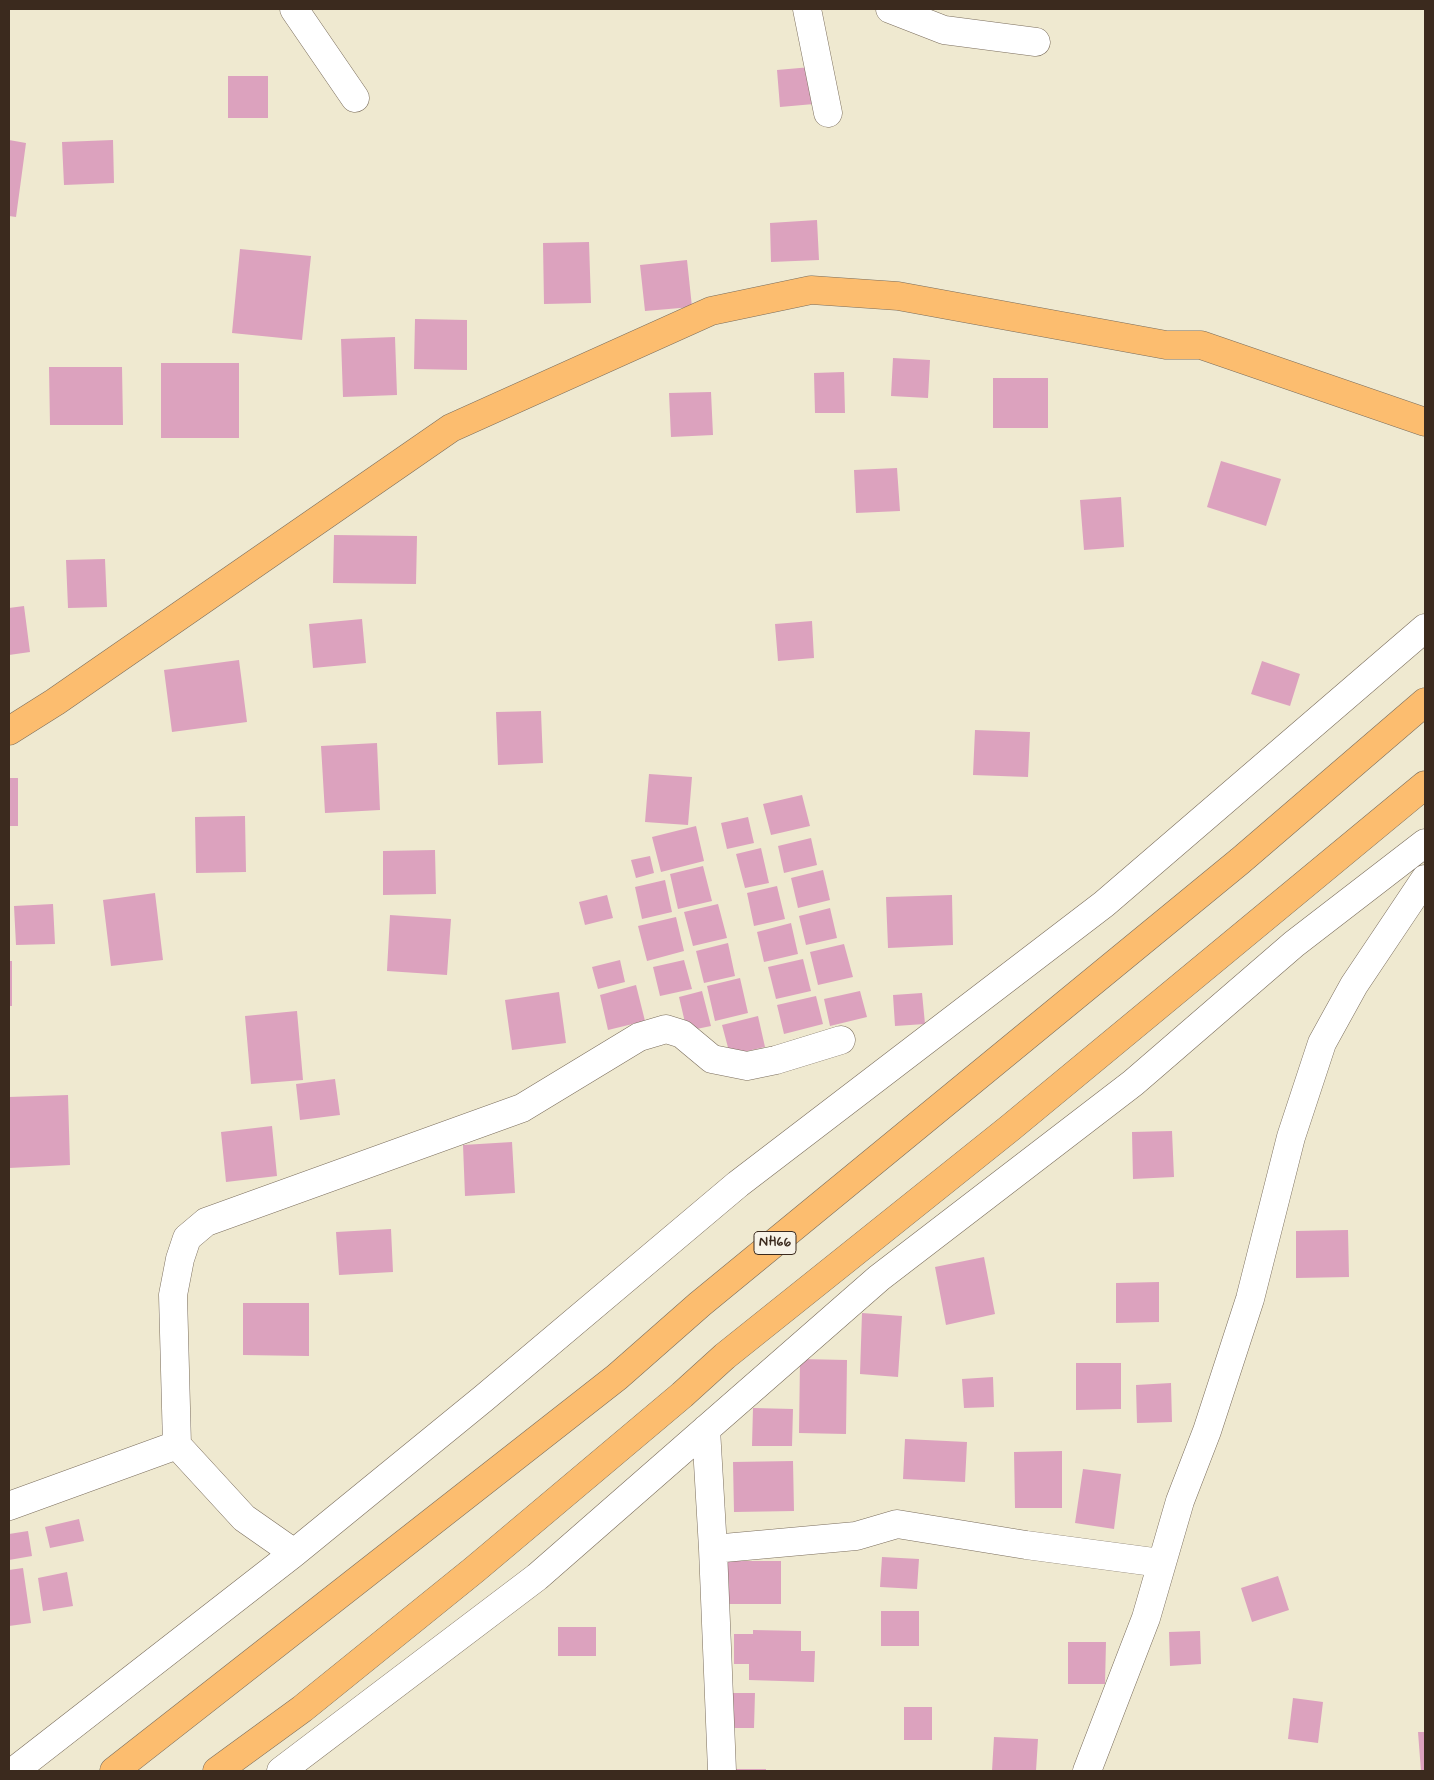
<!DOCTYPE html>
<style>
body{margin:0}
#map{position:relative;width:1434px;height:1780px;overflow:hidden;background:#efe9d0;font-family:Mynerve,sans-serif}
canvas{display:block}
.frame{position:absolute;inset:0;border:10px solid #3b2a1e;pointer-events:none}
</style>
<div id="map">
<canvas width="1434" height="1780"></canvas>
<div class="frame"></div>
</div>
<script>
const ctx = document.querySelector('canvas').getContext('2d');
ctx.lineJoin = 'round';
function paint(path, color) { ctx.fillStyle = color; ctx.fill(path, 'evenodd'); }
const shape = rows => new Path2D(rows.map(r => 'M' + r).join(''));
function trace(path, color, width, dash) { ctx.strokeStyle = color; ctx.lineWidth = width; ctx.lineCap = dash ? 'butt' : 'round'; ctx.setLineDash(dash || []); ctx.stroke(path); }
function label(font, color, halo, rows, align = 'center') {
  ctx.font = font + ' Mynerve,sans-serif'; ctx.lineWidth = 4; ctx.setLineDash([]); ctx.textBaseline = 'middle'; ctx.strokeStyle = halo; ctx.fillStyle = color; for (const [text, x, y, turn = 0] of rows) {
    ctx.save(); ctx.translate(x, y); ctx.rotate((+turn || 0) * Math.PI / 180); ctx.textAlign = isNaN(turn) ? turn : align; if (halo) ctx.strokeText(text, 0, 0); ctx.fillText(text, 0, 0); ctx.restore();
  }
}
const building = shape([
 [811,67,814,104,780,107,777,70],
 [228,76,268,76,268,118,228,118],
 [9,140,26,143,16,217,9,216],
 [113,140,114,183,64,185,62,142],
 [817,220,819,260,771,262,770,223],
 [589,242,591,303,544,304,543,243],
 [240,249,311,256,302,340,232,333],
 [687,260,692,307,645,311,640,265],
 [415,319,467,320,467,370,414,369],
 [395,337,397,395,343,397,341,339],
 [893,358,930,360,928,398,891,396],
 [161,363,239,363,239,438,161,438],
 [49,367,122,367,123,425,50,425],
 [844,372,845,413,815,413,814,373],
 [993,378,1048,378,1048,428,993,428],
 [711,392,713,435,671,437,669,393],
 [1221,461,1281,479,1266,526,1207,507],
 [897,468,900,511,856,513,854,470],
 [1121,497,1124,547,1084,550,1080,500],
 [334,535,417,536,416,584,333,583],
 [105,559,107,607,68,608,66,560],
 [24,606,30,652,9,655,9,608],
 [362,619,366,663,313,668,309,624],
 [812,621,814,658,778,661,775,624],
 [239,660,247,722,172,732,164,670],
 [1262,661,1300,674,1290,706,1251,694],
 [541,711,543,763,498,765,496,712],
 [975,730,1030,732,1028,777,973,775],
 [377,743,380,810,325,813,321,746],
 [649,774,692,777,688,825,645,822],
 [9,778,18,778,18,826,9,826],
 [802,795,810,826,771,835,763,804],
 [245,816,246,872,196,873,195,817],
 [748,817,754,843,727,849,721,823],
 [696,826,704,861,661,872,652,837],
 [811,838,817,865,784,873,778,846],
 [761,848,769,883,745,888,736,854],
 [435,850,436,894,383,895,383,851],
 [650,856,654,873,636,878,631,860],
 [703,866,712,901,678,909,670,874],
 [823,870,830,900,798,908,791,878],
 [665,880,672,912,642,919,635,887],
 [777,886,785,919,754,926,747,893],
 [155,893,163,960,111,966,103,900],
 [607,895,613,918,585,925,579,902],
 [952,895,953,945,888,948,886,897],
 [53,904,55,944,16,945,14,906],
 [718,904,727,938,693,946,684,912],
 [830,908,837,938,806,945,799,916],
 [390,915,451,919,447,975,387,971],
 [676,917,684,951,647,961,638,926],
 [791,923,798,954,764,962,757,932],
 [728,943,735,976,704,983,696,951],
 [844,944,853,977,818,985,810,952],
 [803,959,811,991,776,999,768,967],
 [620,960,625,982,598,989,592,967],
 [684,960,692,989,660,996,653,967],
 [9,961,12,961,12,1006,9,1006],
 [740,978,748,1013,715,1021,707,986],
 [636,985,645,1021,608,1030,600,995],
 [702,991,711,1026,687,1031,679,997],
 [860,991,867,1017,830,1026,824,999],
 [559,992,566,1043,512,1050,505,1000],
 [922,993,925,1024,895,1026,893,995],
 [816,996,823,1024,784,1034,777,1005],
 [297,1011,303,1080,251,1084,245,1016],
 [758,1016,765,1047,730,1055,722,1025],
 [335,1079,340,1115,300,1120,296,1084],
 [68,1095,70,1165,9,1168,9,1097],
 [272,1126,277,1176,226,1182,221,1132],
 [1172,1131,1174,1177,1133,1179,1132,1132],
 [512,1142,515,1193,465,1196,463,1145],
 [391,1229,393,1272,339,1275,336,1232],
 [1348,1230,1349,1277,1296,1278,1296,1231],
 [984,1257,995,1314,946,1325,935,1267],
 [1159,1282,1159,1322,1116,1323,1116,1283],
 [243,1303,309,1303,309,1356,243,1355],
 [862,1313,902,1316,898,1377,860,1374],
 [800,1359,847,1360,846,1434,799,1433],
 [1076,1363,1121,1363,1121,1409,1076,1410],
 [993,1377,994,1407,964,1408,962,1379],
 [1171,1383,1172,1422,1137,1423,1136,1385],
 [753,1408,793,1409,792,1446,752,1446],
 [905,1439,967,1442,965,1482,903,1479],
 [1062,1451,1062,1508,1015,1508,1014,1452],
 [793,1461,794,1511,734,1512,733,1462],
 [1083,1469,1121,1474,1114,1529,1075,1523],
 [79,1519,84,1541,50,1548,45,1527],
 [28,1531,32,1556,9,1560,9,1534],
 [882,1557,919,1559,917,1589,880,1587],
 [728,1561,781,1561,781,1604,728,1604],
 [23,1568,31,1623,9,1626,9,1570],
 [67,1572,73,1606,43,1611,38,1578],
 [1278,1576,1289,1610,1252,1622,1241,1588],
 [881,1611,919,1611,919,1646,881,1646],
 [558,1627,596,1627,596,1656,558,1656],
 [753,1630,801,1631,801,1651,815,1651,814,1682,749,1680,749,1664,734,1664,734,1634,753,1634],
 [1200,1631,1201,1664,1170,1666,1169,1632],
 [1068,1642,1106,1642,1105,1684,1068,1684],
 [730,1693,755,1693,754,1728,730,1728],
 [1293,1698,1323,1702,1318,1743,1288,1739],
 [904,1707,932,1707,932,1740,904,1740],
 [1418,1732,1425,1732,1425,1771,1421,1771],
 [994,1737,1038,1739,1036,1771,992,1771],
 [731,1769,766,1769,766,1771,731,1771]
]);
const minor = shape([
 [294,9,355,98],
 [807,9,828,113],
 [890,9,944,30,1036,42],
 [706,1429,713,1549],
 [177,1445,173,1295,180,1259,187,1238,206,1222,522,1108,639,1037,666,1029,682,1034,712,1059,747,1066,776,1060,841,1040],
 [9,1506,177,1445,244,1518,294,1553],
 [14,1771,294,1553,484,1398,738,1184,1104,904,1425,628],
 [281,1771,537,1577,879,1278,1133,1083,1294,944,1425,843],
 [722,1771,713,1549,856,1536,897,1524,1026,1545,1161,1563],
 [1087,1771,1146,1618,1180,1501,1207,1431,1250,1299,1291,1137,1322,1043,1354,985,1425,879]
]);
const major = shape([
 [9,731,55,702,451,428,711,311,811,290,898,296,1166,345,1201,345,1425,422]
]);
const highway = shape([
 [114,1771,617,1377,700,1304,1240,861,1425,702],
 [217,1771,302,1709,474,1570,682,1395,725,1356,1010,1128,1425,785]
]);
const shields = [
 [775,1243,42]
];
const shieldNames = [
 ["NH66",775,1243]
];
paint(building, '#dca2be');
trace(minor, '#7a6d5c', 29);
trace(major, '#7a6d5c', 29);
trace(highway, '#7a6d5c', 29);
trace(minor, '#fff', 28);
trace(major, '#fcbd6f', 28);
trace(highway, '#fcbd6f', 28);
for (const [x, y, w] of shields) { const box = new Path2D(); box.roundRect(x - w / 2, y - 11.5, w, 23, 4); ctx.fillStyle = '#f7f3e8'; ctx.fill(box); trace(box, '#3b2a1e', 1); }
label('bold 14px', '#3b2a1e', null, shieldNames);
</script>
